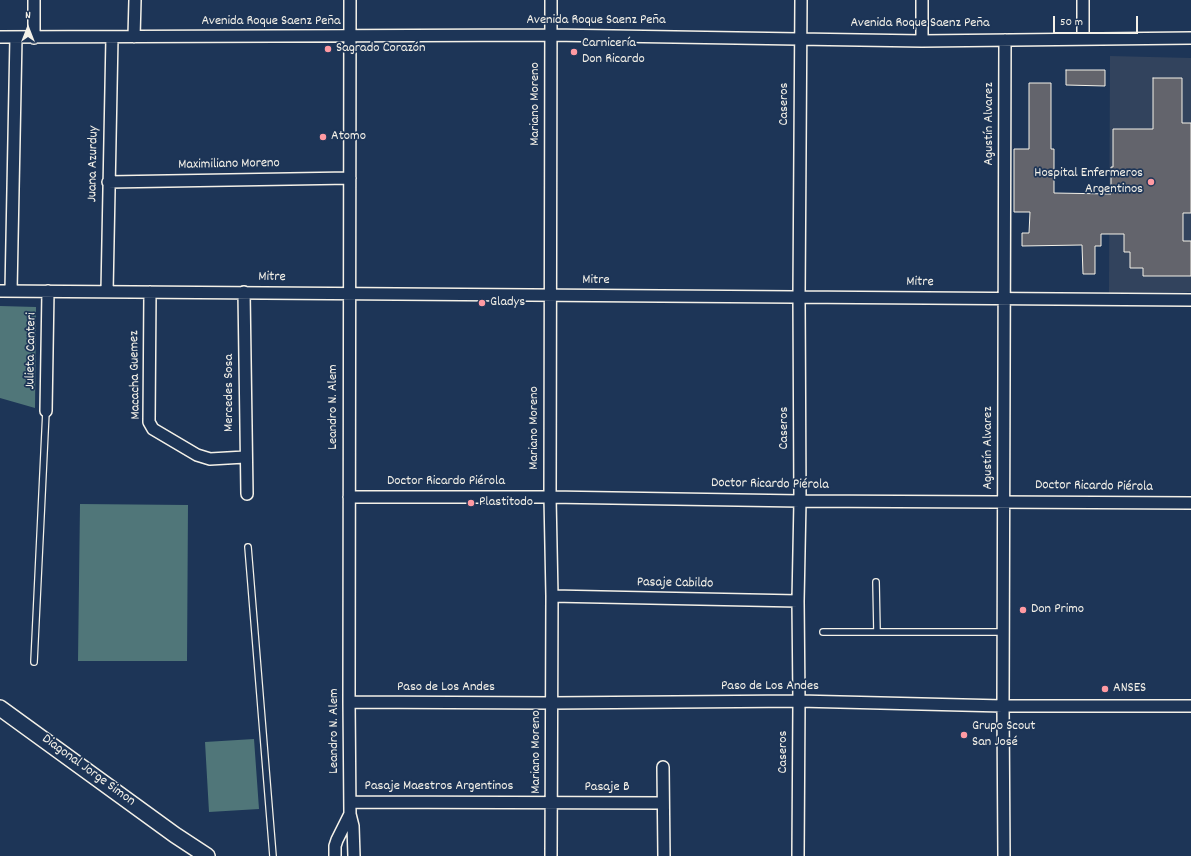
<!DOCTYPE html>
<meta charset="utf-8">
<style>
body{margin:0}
#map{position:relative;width:1191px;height:856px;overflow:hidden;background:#1d3557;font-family:Dekko,sans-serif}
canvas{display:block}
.north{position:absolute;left:8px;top:8px;width:40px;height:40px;-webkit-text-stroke:3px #1d3557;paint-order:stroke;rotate:0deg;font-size:11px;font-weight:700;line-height:16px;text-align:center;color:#f4f1e8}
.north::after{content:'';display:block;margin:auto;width:14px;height:18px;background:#f4f1e8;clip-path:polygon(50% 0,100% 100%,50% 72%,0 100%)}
.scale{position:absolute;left:1053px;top:16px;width:85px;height:18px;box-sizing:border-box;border:2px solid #f4f1e8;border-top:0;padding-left:5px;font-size:12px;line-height:14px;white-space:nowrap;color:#f4f1e8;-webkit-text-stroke:3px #1d3557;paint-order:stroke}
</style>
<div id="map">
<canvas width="1191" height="856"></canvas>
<div class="north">N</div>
<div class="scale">50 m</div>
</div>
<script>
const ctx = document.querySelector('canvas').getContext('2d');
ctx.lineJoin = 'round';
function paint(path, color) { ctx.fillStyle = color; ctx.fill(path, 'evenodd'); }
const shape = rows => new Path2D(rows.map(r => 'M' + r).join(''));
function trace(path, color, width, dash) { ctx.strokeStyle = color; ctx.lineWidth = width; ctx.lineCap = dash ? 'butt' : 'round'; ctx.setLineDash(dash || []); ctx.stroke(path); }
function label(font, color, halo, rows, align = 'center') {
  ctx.font = font + ' Dekko,sans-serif'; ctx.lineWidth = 3.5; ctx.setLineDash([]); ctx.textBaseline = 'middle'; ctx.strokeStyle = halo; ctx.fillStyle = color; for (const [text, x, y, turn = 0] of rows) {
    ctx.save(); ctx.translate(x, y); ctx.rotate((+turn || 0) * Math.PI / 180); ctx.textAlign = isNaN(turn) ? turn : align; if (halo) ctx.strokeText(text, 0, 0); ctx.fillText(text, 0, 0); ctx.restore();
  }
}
const built = shape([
 [1110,56,1191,58,1191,292,1109,293]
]);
const green = shape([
 [0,306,36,307,35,408,0,398],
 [80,504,188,505,187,661,78,661],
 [254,739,259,809,209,812,205,742]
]);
const building = shape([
 [1066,70,1105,70,1105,86,1066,85,1066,70],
 [1153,78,1182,78,1182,123,1191,123,1191,213,1183,213,1183,241,1191,241,1191,276,1143,276,1143,268,1130,268,1130,252,1124,252,1124,234,1101,234,1101,246,1095,246,1095,274,1083,274,1082,245,1022,246,1022,233,1029,233,1030,212,1014,212,1014,149,1029,149,1029,83,1051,83,1051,149,1054,149,1054,193,1111,194,1111,167,1113,167,1113,129,1153,129,1153,78]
]);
const lane = shape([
 [248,547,273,856],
 [876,582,877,632],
 [823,632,1003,632],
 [34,662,46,411]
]);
const street = shape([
 [350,0,349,702,350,814,353,826,354,856],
 [551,0,550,497,552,596,551,856],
 [0,37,551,35,922,41,1191,38],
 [134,37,135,0],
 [34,38,34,0],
 [1083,39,1083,0],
 [922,41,922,0],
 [108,182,350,178],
 [0,291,1191,300],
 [11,291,16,37],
 [107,292,112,37],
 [150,292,149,422,153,429,197,455,210,459,245,457],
 [244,292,247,494],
 [46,411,48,291],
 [349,497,550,497,800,501,1191,503],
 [552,596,798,601],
 [349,702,552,703,799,701,1003,706,1191,706],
 [663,767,664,856],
 [350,802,663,803],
 [335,856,335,846,337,840,350,814],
 [798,856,799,701,798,601,800,501,799,296,801,0],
 [1004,856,1003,706,1005,40]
]);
const secondary = shape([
 [0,708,175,835,207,856]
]);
const markers = [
 [328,49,4,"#ff9aa2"],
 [574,52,4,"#ff9aa2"],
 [323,137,4,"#ff9aa2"],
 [1151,182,4,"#ff9aa2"],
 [482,303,4,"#ff9aa2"],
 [471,503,4,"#ff9aa2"],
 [1023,610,4,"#ff9aa2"],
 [1105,689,4,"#ff9aa2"],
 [964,735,4,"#ff9aa2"]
];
const streetNames = [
 ["Avenida Roque Saenz Peña",596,21],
 ["Avenida Roque Saenz Peña",271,22],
 ["Avenida Roque Saenz Peña",920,24],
 ["Mariano Moreno",536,104,-90],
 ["Caseros",785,104,-90],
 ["Agustín Alvarez",990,124,-90],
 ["Juana Azurduy",94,164,-89],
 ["Maximiliano Moreno",229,165,-1],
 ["Mitre",272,278,1],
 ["Mitre",596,281],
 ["Mitre",920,283,1],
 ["Julieta Canteri",32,351,-89],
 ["Macacha Guemez",136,375,-91],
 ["Mercedes Sosa",230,393,-90],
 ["Leandro N. Alem",334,407,-90],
 ["Mariano Moreno",535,428,-90],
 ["Caseros",785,428,-90],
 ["Agustín Alvarez",989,448,-90],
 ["Doctor Ricardo Piérola",446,482],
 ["Doctor Ricardo Piérola",770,485,1],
 ["Doctor Ricardo Piérola",1094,487,1],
 ["Pasaje Cabildo",675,584,1],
 ["Paso de Los Andes",770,687],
 ["Paso de Los Andes",446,688],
 ["Leandro N. Alem",335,731,-90],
 ["Mariano Moreno",537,752,-90],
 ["Caseros",784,752,-90],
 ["Diagonal Jorge Simon",88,771,36],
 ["Pasaje Maestros Argentinos",439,787],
 ["Pasaje B",607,788]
];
const poiNames = [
 ["Carnicería",582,44],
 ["Don Ricardo",582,60],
 ["Sagrado Corazón",336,49],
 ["Atomo",331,137],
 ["Hospital Enfermeros",1143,174,"right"],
 ["Argentinos",1143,190,"right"],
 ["Gladys",490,303],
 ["Plastitodo",479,503],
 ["Don Primo",1031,610],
 ["ANSES",1113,689],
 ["Grupo Scout",972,727],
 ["San José",972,743]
];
paint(built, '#32435d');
paint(green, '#507679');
paint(building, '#63646c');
trace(building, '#f4f1e8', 1);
trace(lane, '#f4f1e8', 8);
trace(street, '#f4f1e8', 14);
trace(secondary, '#f4f1e8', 18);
trace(lane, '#1d3557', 5.5);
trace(street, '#1d3557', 11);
trace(secondary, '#1d3557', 15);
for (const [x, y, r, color] of markers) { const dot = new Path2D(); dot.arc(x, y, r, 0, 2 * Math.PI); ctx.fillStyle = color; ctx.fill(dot); trace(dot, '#1d3557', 1.5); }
label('14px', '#f4f1e8', '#1d3557', streetNames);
label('14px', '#f4f1e8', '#1d3557', poiNames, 'left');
</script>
